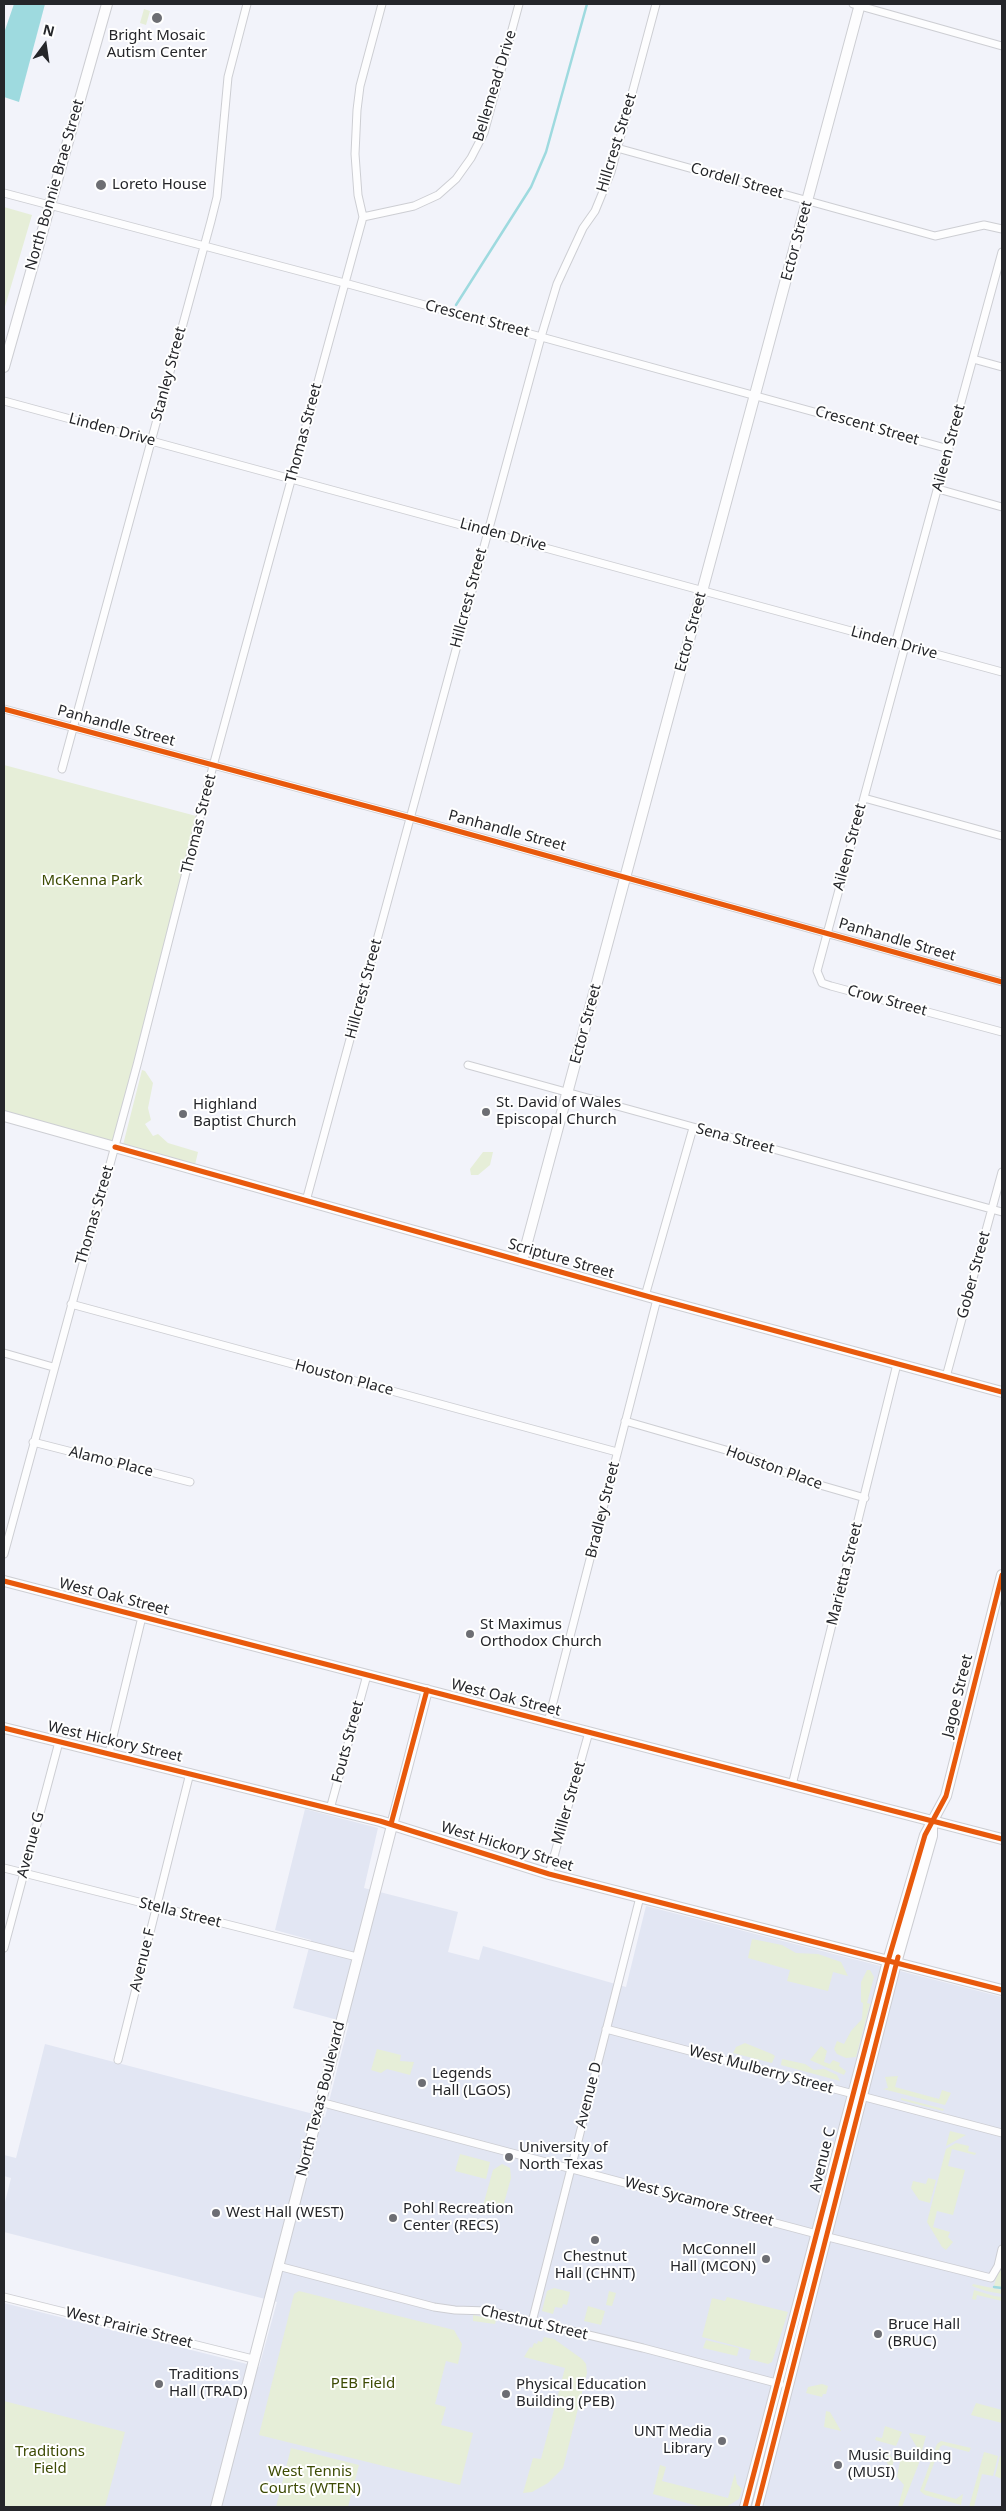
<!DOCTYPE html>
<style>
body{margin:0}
#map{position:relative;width:1006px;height:2511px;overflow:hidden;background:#f2f3fa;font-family:"Noto Sans",sans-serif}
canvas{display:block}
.frame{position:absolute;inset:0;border:5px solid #25262a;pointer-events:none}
.north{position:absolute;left:20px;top:20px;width:50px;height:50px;-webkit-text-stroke:4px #fff;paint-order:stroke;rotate:14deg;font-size:14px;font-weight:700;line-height:20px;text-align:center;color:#25262a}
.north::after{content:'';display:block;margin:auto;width:18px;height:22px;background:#25262a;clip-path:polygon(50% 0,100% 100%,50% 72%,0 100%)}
</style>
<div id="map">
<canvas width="1006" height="2511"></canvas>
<div class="frame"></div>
<div class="north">N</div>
</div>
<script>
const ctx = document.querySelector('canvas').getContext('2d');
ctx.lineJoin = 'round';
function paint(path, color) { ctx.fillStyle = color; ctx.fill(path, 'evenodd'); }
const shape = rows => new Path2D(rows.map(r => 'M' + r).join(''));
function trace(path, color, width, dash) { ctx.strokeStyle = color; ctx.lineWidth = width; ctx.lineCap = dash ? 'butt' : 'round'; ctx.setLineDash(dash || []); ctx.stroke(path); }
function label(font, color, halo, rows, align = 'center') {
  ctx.font = font + ' "Noto Sans",sans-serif'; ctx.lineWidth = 4; ctx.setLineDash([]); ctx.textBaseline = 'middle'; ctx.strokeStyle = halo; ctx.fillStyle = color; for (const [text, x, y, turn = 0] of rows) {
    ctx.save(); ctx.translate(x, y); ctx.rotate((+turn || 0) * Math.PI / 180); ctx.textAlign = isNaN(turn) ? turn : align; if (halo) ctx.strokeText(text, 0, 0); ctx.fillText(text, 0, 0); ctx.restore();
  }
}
const built = shape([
 [305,1809,378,1828,364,1888,458,1912,448,1952,479,1960,483,1946,626,1987,646,1906,1002,1997,1002,2507,4,2507,4,2303,259,2367,277,2302,4,2232,4,2206,11,2178,4,2176,4,2155,16,2158,45,2044,325,2117,349,2023,293,2008,311,1940,275,1930]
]);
const green = shape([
 [144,9,150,11,146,25,140,23],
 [4,207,32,215,4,310],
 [4,765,200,817,115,1147,4,1116],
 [142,1070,145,1071,153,1083,148,1108,151,1120,145,1124,153,1136,158,1134,168,1143,198,1152,195,1165,122,1149],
 [483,1152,493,1152,490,1165,478,1175,471,1175,470,1169],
 [752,1939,782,1945,796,1953,818,1954,841,1962,848,1976,833,1972,828,1991,787,1981,790,1970,748,1958],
 [867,1970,870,1970,874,1977,867,2003,870,2004,856,2057,846,2058,837,2054,834,2049,837,2041,844,2044,851,2031,862,2019,863,2003,861,2002,861,1982],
 [745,2043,772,2054,775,2056,772,2063,733,2053,736,2047],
 [821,2046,827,2051,824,2062,830,2064,833,2060,840,2063,839,2066,846,2071,844,2075,810,2060],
 [377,2049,401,2055,400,2061,414,2062,410,2075,387,2069,381,2073,371,2070],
 [782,2059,805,2064,814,2070,824,2069,837,2075,840,2081,781,2065],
 [898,2076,895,2087,939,2099,942,2090,951,2093,945,2105,883,2089,888,2088,885,2077],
 [901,2098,944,2109,943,2111,901,2100],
 [950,2131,966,2135,946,2146],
 [956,2143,969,2146,968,2151,976,2153,975,2155,952,2149,948,2166,965,2170,953,2215,937,2211,933,2227,950,2232,948,2237,953,2242,946,2250,942,2247,927,2222,946,2149],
 [460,2154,490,2162,486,2179,455,2171],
 [502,2164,510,2168,511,2178,501,2214,482,2209,493,2170],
 [928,2178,936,2180,930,2203,919,2200,911,2188,913,2181,926,2184],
 [999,2267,1002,2268,1002,2287,994,2286],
 [973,2284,1002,2290,1002,2294,986,2291,972,2286],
 [554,2288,570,2292,567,2305,563,2304,562,2308,555,2307,553,2314,542,2311,547,2291],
 [974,2290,994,2296,1002,2297,1002,2301,977,2295,976,2300,972,2299],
 [299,2291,454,2330,462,2344,458,2364,446,2361,435,2404,446,2407,441,2425,473,2433,460,2485,259,2435,294,2294],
 [609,2291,616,2293,612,2306,606,2305],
 [727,2297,788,2312,772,2362,768,2364,749,2359,751,2350,702,2337,712,2298,725,2301],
 [588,2306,605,2311,601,2325,584,2321],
 [473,2315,496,2320,495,2324,473,2321],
 [544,2337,554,2339,582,2359,586,2364,587,2373,563,2468,548,2483,532,2492,523,2493,533,2458,541,2459,565,2368,524,2357,530,2347,532,2348,534,2343,537,2344,538,2341,542,2342],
 [706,2340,739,2348,737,2356,703,2348],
 [822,2384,828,2386,826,2394,823,2394,822,2397,806,2393,808,2387],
 [4,2401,125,2432,105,2507,4,2507],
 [976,2403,1002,2410,1002,2423,971,2415],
 [826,2411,830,2412,841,2431,824,2427],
 [885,2426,902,2432,896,2446,875,2440,876,2437,882,2438],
 [910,2433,926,2436,921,2454,909,2434],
 [941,2441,971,2448,969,2452,943,2445,940,2447,924,2490,956,2499,963,2494,961,2505,925,2495,920,2491,937,2444],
 [291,2448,359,2465,348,2507,276,2507],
 [880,2450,888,2452,894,2461,891,2470],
 [984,2452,998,2456,993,2476,982,2474,974,2507,969,2507],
 [901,2456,918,2460,919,2463,902,2507,898,2507,904,2485,897,2477],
 [1000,2456,1002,2457,1002,2479,995,2476],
 [660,2465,666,2467,662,2481,728,2498,735,2473,737,2484,742,2489,739,2499,726,2507,702,2507,653,2494]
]);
const water = shape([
 [14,4,45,4,19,102,4,97,4,33]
]);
const stream = shape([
 [456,305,531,187,546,152,587,4],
 [994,2287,1002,2288]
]);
const street = shape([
 [853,4,1002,46],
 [617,148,935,236,984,225,1002,229],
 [4,193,352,285,949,449],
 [363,217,414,206,438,195,456,179,471,158,484,133,519,4],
 [973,359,1002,367],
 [4,401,1002,672],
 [938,489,1002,507],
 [895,644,1002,252],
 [905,646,817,971,822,983,831,986,1002,1032],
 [4,709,411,818,1002,982],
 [62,769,211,221,217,197,228,77,247,4],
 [864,798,1002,836],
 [468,1065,1002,1212],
 [306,1201,541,337,557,284,583,228,595,211,611,172,656,4],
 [645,1296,693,1128],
 [71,1304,617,1452],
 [4,1353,53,1367],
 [946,1377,1002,1172],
 [625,1421,750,1457,799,1479,865,1498],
 [33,1442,190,1482],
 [4,1554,137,1065,213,766,363,217,358,195,355,154,357,110,360,86,382,4],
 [548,1722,657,1299],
 [109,1753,142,1617],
 [792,1785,897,1364],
 [330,1809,367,1675],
 [4,1868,357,1957],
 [549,1874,589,1732],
 [4,1948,59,1742],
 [606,2029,1002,2133],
 [118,2060,190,1773],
 [320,2102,828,2237,991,2278,998,2266,1002,2249],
 [278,2266,434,2307,455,2310,488,2311,643,2348,780,2384],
 [4,2297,253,2359],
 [532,2322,640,1897]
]);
const secondary = shape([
 [4,367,107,4],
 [4,1116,650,1297,1002,1392],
 [522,1261,860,4],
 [4,1581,1002,1839],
 [4,1728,380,1821,549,1874,1002,1990],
 [216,2507,427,1690],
 [745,2507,888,1961,925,1835,946,1796,1002,1575],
 [757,2507,896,1963,932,1836,932,1822]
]);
const cycleway = shape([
 [4,709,411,818,1002,982],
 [115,1147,650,1297,1002,1392],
 [4,1581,1002,1839],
 [4,1728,380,1821,549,1874,1002,1990],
 [391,1824,427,1690],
 [745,2507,888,1961,925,1835,946,1796,1002,1575],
 [757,2507,898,1957]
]);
const markers = [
 [157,18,6,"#6d6e73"],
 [101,185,6,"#6d6e73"],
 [486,1112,5,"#6d6e73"],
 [183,1114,5,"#6d6e73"],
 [470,1634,5,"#6d6e73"],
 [422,2083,5,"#6d6e73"],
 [509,2157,5,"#6d6e73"],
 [216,2213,5,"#6d6e73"],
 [393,2218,5,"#6d6e73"],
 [595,2240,5,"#6d6e73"],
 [766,2259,5,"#6d6e73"],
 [878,2334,5,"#6d6e73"],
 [159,2384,5,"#6d6e73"],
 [506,2394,5,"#6d6e73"],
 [722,2441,5,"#6d6e73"],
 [838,2465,5,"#6d6e73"]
];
const poiNames = [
 ["Bright Mosaic",157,36,"center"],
 ["Autism Center",157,53,"center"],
 ["Loreto House",112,185],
 ["St. David of Wales",496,1103],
 ["Episcopal Church",496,1120],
 ["Highland",193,1105],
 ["Baptist Church",193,1122],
 ["St Maximus",480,1625],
 ["Orthodox Church",480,1642],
 ["Legends",432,2074],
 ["Hall (LGOS)",432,2091],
 ["University of",519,2148],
 ["North Texas",519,2165],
 ["Pohl Recreation",403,2209],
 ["Center (RECS)",403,2226],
 ["West Hall (WEST)",226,2213],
 ["McConnell",756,2250,"right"],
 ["Hall (MCON)",756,2267,"right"],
 ["Chestnut",595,2257,"center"],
 ["Hall (CHNT)",595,2274,"center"],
 ["Bruce Hall",888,2325],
 ["(BRUC)",888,2342],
 ["Traditions",169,2375],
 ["Hall (TRAD)",169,2392],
 ["Physical Education",516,2385],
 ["Building (PEB)",516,2402],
 ["UNT Media",712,2432,"right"],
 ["Library",712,2449,"right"],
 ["Music Building",848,2456],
 ["(MUSI)",848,2473]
];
const streetNames = [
 ["Bellemead Drive",495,86,-73],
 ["Hillcrest Street",617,143,-73],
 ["Cordell Street",737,181,16],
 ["North Bonnie Brae Street",55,185,-74],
 ["Ector Street",797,241,-75],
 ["Crescent Street",477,319,15],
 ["Stanley Street",169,374,-75],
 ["Crescent Street",867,426,16],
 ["Linden Drive",112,430,15],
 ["Thomas Street",304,433,-75],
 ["Aileen Street",949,448,-75],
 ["Linden Drive",503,535,15],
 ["Hillcrest Street",469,598,-75],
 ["Ector Street",691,632,-75],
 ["Linden Drive",894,643,15],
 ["Panhandle Street",116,726,15],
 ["Thomas Street",199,824,-76],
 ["Panhandle Street",507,831,15],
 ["Aileen Street",850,847,-75],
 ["Panhandle Street",897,940,16],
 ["Hillcrest Street",364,989,-75],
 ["Crow Street",887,1001,15],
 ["Ector Street",586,1024,-75],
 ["Sena Street",735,1139,15],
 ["Thomas Street",95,1215,-74],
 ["Scripture Street",561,1259,16],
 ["Gober Street",974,1275,-75],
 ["Houston Place",344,1378,15],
 ["Alamo Place",111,1462,14],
 ["Houston Place",774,1468,20],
 ["Bradley Street",603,1510,-76],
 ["Marietta Street",845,1574,-76],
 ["West Oak Street",114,1597,14],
 ["Jagoe Street",958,1696,-76],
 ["West Oak Street",506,1698,14],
 ["West Hickory Street",115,1742,13],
 ["Fouts Street",348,1742,-75],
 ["Miller Street",569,1803,-74],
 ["Avenue G",31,1845,-75],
 ["West Hickory Street",507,1847,17],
 ["Stella Street",180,1913,14],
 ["Avenue F",143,1960,-76],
 ["West Mulberry Street",761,2070,15],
 ["Avenue D",589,2095,-76],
 ["North Texas Boulevard",321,2099,-76],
 ["Avenue C",823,2160,-76],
 ["West Sycamore Street",699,2202,15],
 ["Chestnut Street",534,2323,13],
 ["West Prairie Street",129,2328,14]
];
const parkNames = [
 ["McKenna Park",92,881],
 ["PEB Field",363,2384],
 ["Traditions",50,2452],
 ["Field",50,2469],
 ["West Tennis",310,2472],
 ["Courts (WTEN)",310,2489]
];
paint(built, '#e2e6f3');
paint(green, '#e6eed8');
paint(water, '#9edadf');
trace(stream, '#9edadf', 2.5);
trace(street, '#cdced3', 9);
trace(secondary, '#cdced3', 12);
trace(street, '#fdfdfe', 7);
trace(secondary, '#fdfdfe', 10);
trace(cycleway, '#e8590c', 5);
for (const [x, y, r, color] of markers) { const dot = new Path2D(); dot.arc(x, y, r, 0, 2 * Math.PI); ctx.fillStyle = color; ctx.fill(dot); trace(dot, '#fff', 2); }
label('15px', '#25262a', '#fff', poiNames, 'left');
label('15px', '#25262a', '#fff', streetNames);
label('15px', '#3d4b04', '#fff', parkNames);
</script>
